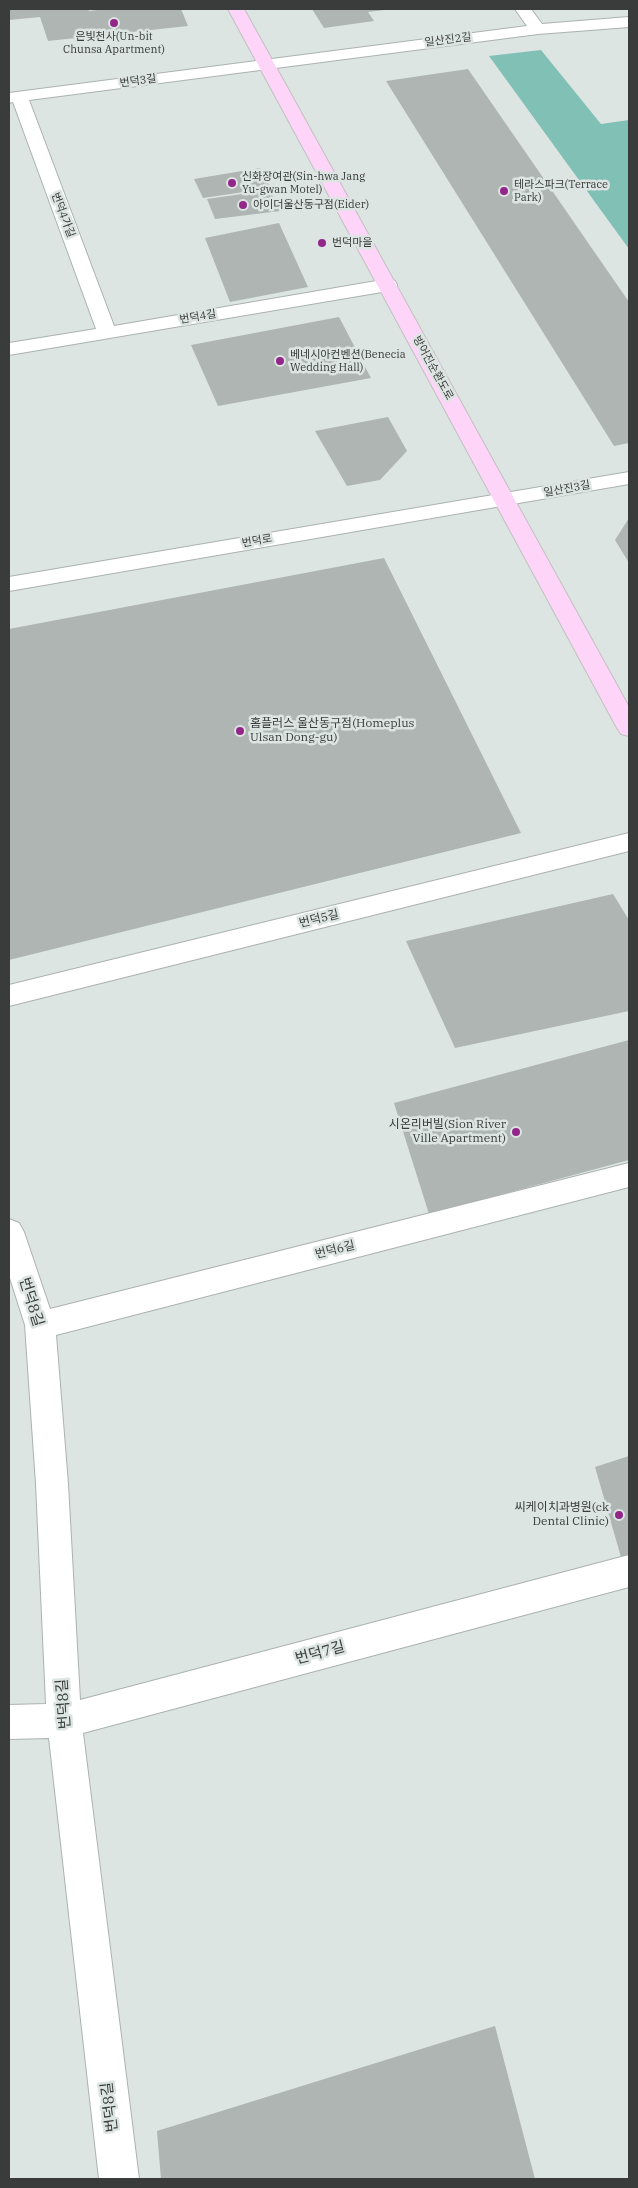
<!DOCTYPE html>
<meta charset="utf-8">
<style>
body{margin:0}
#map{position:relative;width:638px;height:2188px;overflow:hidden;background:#dde5e3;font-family:"IBM Plex Serif",serif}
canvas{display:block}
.frame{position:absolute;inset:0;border:10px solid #393c3b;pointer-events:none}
</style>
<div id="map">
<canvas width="638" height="2188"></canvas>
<div class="frame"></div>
</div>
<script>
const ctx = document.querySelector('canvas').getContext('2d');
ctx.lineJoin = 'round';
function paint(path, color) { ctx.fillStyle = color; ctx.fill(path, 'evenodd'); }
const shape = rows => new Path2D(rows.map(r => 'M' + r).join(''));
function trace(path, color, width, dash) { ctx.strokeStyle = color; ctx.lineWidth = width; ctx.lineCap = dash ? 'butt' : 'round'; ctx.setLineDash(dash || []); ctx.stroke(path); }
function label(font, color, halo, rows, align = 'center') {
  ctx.font = font + ' "IBM Plex Serif","Noto Sans KR",serif'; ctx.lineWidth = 5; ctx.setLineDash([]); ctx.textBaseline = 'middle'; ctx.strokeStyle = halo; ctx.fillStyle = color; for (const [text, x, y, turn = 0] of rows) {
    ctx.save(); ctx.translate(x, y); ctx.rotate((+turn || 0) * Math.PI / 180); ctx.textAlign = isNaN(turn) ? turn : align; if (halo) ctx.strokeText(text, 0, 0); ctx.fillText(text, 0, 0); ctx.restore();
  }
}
const green = shape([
 [541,50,601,124,629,120,629,249,489,56]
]);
const building = shape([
 [9,9,88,9,89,11,106,9,181,9,188,26,48,41,40,17,9,20],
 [312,9,385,9,385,10,368,12,374,21,324,28],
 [468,69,629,302,629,443,614,446,386,81],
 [260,168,271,188,203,198,194,179],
 [270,190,280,211,215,219,207,199],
 [279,223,308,287,230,302,205,238],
 [339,317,371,378,218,406,191,345],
 [388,417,407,451,380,480,347,486,315,431],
 [629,518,629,563,615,540],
 [384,558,521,833,9,960,9,629],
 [613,894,629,920,629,1011,455,1048,406,941],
 [629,1040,629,1160,429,1214,394,1103],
 [629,1456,629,1563,623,1564,595,1467],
 [495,2026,535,2179,161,2179,157,2131]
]);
const minor = shape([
 [515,9,531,9,542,24,629,17,629,27,538,34,29,100,114,326,388,279,395,281,397,285,395,289,388,291,9,355,9,343,96,329,13,102,9,103,9,93,527,26,515,9],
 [629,472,629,484,9,591,9,577,629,472],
 [629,833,629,851,9,1006,9,985,629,833],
 [629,1163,629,1187,56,1335,68,1484,80,1700,629,1555,629,1587,83,1733,139,2179,99,2179,49,1738,9,1739,9,1705,46,1704,36,1484,25,1325,9,1275,9,1219,19,1223,24,1232,50,1309,629,1163]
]);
const major = shape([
 [228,9,244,9,629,707,629,736,621,734,617,728,228,9]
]);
const markers = [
 [114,23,5,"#922689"],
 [232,183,5,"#922689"],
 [504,191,5,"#922689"],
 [243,205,5,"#922689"],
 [322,243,5,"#922689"],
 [280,361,5,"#922689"],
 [240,731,5,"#922689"],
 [516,1132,5,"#922689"],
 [619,1515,5,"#922689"]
];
const farPoinames = [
 ["은빛천사(Un-bit",114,37,"center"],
 ["Chunsa Apartment)",114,50,"center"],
 ["신화장여관(Sin-hwa Jang",242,177],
 ["Yu-gwan Motel)",242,190],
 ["테라스파크(Terrace",514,185],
 ["Park)",514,198],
 ["아이더울산동구점(Eider)",253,205],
 ["번덕마을",332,243],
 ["베네시아컨벤션(Benecia",290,355],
 ["Wedding Hall)",290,368]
];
const farStreetnames = [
 ["일산진2길",448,40,-7],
 ["번덕3길",138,81,-8],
 ["번덕4가길",63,215,69],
 ["번덕4길",198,317,-10],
 ["방어진순환도로",433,368,61],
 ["일산진3길",567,489,-10],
 ["번덕로",257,541,-10]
];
const poiNames = [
 ["홈플러스 울산동구점(Homeplus",250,724,"left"],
 ["Ulsan Dong-gu)",250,738,"left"],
 ["시온리버빌(Sion River",506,1125],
 ["Ville Apartment)",506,1139],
 ["씨케이치과병원(ck",609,1508],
 ["Dental Clinic)",609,1522]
];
const streetNames = [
 ["번덕5길",319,919,-14],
 ["번덕6길",335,1250,-14]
];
const nearStreetnames = [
 ["번덕8길",31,1302,73],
 ["번덕7길",320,1653,-15],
 ["번덕8길",64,1704,-94],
 ["번덕8길",110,2107,-97]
];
paint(green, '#80c0b5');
paint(building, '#aeb5b3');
trace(minor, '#abb2b0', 2);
trace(major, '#c0c1c0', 2);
paint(minor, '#fff');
paint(major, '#fed5f8');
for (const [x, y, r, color] of markers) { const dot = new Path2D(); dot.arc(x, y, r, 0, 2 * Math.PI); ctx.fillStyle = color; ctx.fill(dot); trace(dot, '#dde5e3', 2); }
label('11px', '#393c3b', '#dde5e3', farPoinames, 'left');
label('11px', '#393c3b', '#dde5e3', farStreetnames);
label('12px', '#393c3b', '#dde5e3', poiNames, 'right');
label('12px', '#393c3b', '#dde5e3', streetNames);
label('15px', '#393c3b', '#dde5e3', nearStreetnames);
</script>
